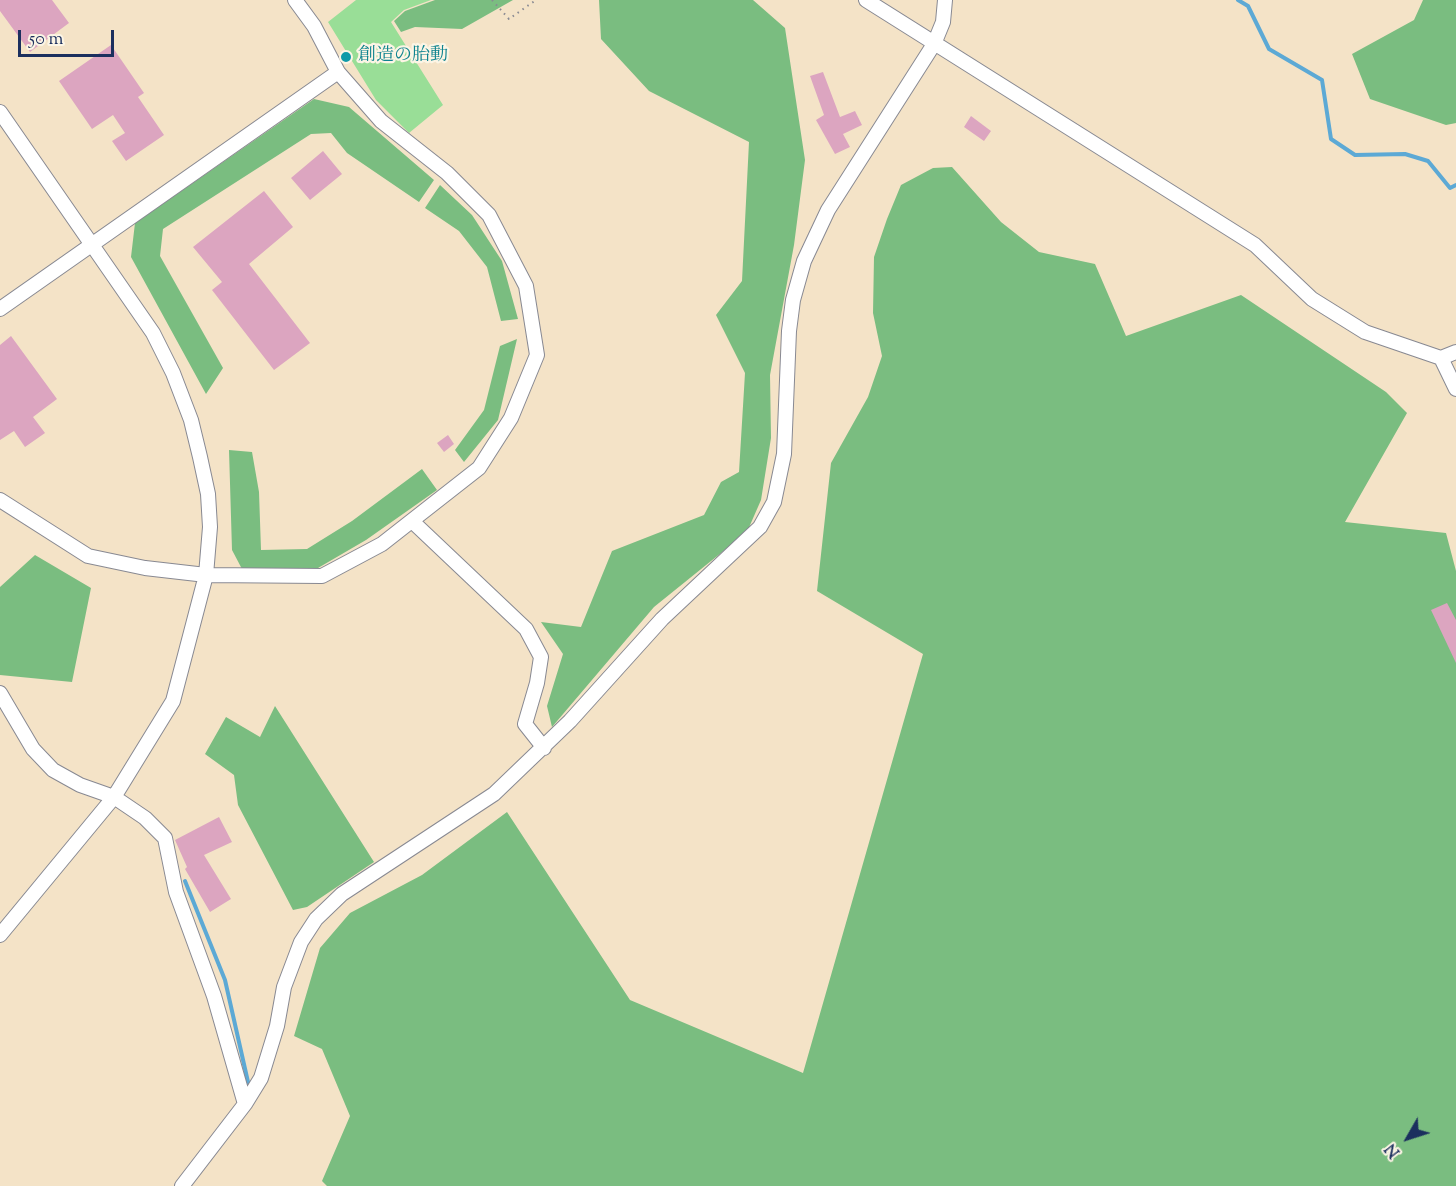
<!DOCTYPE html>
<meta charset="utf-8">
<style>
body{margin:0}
#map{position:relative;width:1456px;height:1186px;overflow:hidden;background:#f4e3c7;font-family:"Sorts Mill Goudy",serif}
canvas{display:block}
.north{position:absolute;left:1378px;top:1108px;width:60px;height:60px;-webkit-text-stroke:4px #fcf5e5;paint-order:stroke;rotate:231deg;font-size:16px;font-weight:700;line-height:24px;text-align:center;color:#1b2f5e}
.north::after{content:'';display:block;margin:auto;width:21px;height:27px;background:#1b2f5e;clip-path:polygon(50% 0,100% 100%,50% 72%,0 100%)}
.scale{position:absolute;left:18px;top:30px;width:96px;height:27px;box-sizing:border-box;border:3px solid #1b2f5e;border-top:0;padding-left:8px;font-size:18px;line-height:21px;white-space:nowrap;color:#1b2f5e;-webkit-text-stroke:4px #fcf5e5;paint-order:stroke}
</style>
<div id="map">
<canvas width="1456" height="1186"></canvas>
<div class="north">N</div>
<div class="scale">50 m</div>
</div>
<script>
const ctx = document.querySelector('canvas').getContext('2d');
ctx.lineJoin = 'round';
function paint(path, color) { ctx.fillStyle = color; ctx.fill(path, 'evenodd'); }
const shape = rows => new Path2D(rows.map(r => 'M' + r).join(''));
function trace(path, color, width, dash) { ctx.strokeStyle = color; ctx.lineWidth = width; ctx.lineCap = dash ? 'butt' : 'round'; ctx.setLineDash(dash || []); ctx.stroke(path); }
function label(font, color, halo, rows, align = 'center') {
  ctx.font = font + ' "Sorts Mill Goudy","Noto Serif JP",serif'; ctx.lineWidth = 4.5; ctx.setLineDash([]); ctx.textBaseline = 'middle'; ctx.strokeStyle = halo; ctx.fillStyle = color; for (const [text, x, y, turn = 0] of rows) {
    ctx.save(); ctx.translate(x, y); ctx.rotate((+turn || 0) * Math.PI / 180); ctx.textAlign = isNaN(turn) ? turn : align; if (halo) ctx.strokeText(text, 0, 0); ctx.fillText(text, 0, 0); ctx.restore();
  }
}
const green = shape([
 [356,0,431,0,404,10,391,22,443,105,409,133,376,100,328,22]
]);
const forest = shape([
 [435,0,513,0,462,29,415,27,401,32,394,21,405,11],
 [599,0,753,0,785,28,805,160,794,245,770,375,771,438,761,500,747,532,654,607,552,727,547,706,563,654,541,622,581,627,612,551,704,515,721,482,739,472,745,373,716,315,742,281,749,142,649,91,601,39],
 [1423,0,1456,0,1456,123,1446,125,1370,99,1352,54,1414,20],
 [314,99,349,107,434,180,419,202,347,153,331,133,311,134,163,229,160,256,223,368,206,394,131,257,135,223],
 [952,167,1001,222,1039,252,1095,264,1126,336,1241,295,1386,392,1407,413,1345,522,1446,533,1456,571,1456,1186,327,1186,322,1181,350,1116,322,1049,294,1036,320,948,350,913,422,875,507,812,630,1000,803,1073,923,654,817,591,831,463,868,397,882,356,873,313,874,257,887,219,901,185,933,168],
 [440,185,472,215,502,261,518,319,501,321,487,267,459,231,425,208],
 [517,339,498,420,464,462,455,450,484,410,500,346],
 [229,450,252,452,259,492,261,550,307,549,352,521,422,469,437,490,366,540,318,568,242,569,232,550],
 [35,555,91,588,72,682,0,675,0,587],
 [275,706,374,862,307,907,293,910,238,805,234,775,205,754,226,717,260,737]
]);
const stream = shape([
 [1238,0,1248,6,1269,49,1322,80,1331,139,1355,155,1405,154,1428,161,1450,188,1456,185],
 [185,881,225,980,248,1082]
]);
const building = shape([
 [0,0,52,0,69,23,30,52,0,11],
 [111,45,144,93,138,97,164,135,126,161,112,141,125,133,113,115,92,129,59,81],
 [823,72,840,117,855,111,862,125,843,134,850,147,835,154,816,120,824,115,810,76],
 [971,116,991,131,984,141,964,127],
 [323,151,342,174,310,200,291,178],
 [264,191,293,227,249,264,310,343,274,370,212,290,222,282,193,247],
 [11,336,57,399,33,417,45,433,25,447,14,431,0,440,0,345],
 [448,435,454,444,444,452,437,443],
 [1447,603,1456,620,1456,663,1431,610],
 [219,817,232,842,204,855,231,899,210,912,185,869,187,867,175,840]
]);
const path = shape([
 [492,0,509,19,536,0]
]);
const minor = shape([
 [866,0,1255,245,1312,299,1365,332,1441,358,1456,352],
 [0,112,153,333,173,373,191,420,200,457,208,494,210,527,206,575,173,701,114,797,0,935],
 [0,309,338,72],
 [1441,358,1456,389],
 [0,500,88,556,145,568,206,575,322,576,382,544,479,468,511,418,537,355,526,286,489,215,447,173,381,121,338,72,314,26,295,0],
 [413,522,526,629,541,657,537,683,525,724,544,748],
 [0,693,33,749,53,770,80,785,114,797,145,818,165,838,176,892,214,996,245,1104],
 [182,1186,245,1104,261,1078,277,1026,284,987,301,942,316,919,342,894,494,794,570,721,662,619,760,527,774,502,784,454,789,331,793,300,804,261,828,210,934,44,943,22,945,0]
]);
const markers = [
 [346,57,6,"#0f9aa8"]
];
const cultureNames = [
 ["創造の胎動",358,57]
];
paint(green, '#99de97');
paint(forest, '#7abd80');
trace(stream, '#5ca9d5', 4);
paint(building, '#dca5c0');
trace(minor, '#888992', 16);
trace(path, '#888992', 2, [1.5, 4.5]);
trace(minor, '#fff', 14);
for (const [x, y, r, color] of markers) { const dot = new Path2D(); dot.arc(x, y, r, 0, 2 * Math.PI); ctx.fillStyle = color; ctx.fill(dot); trace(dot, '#fcf5e5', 2); }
label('18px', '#0d838f', '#fcf5e5', cultureNames, 'left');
</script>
